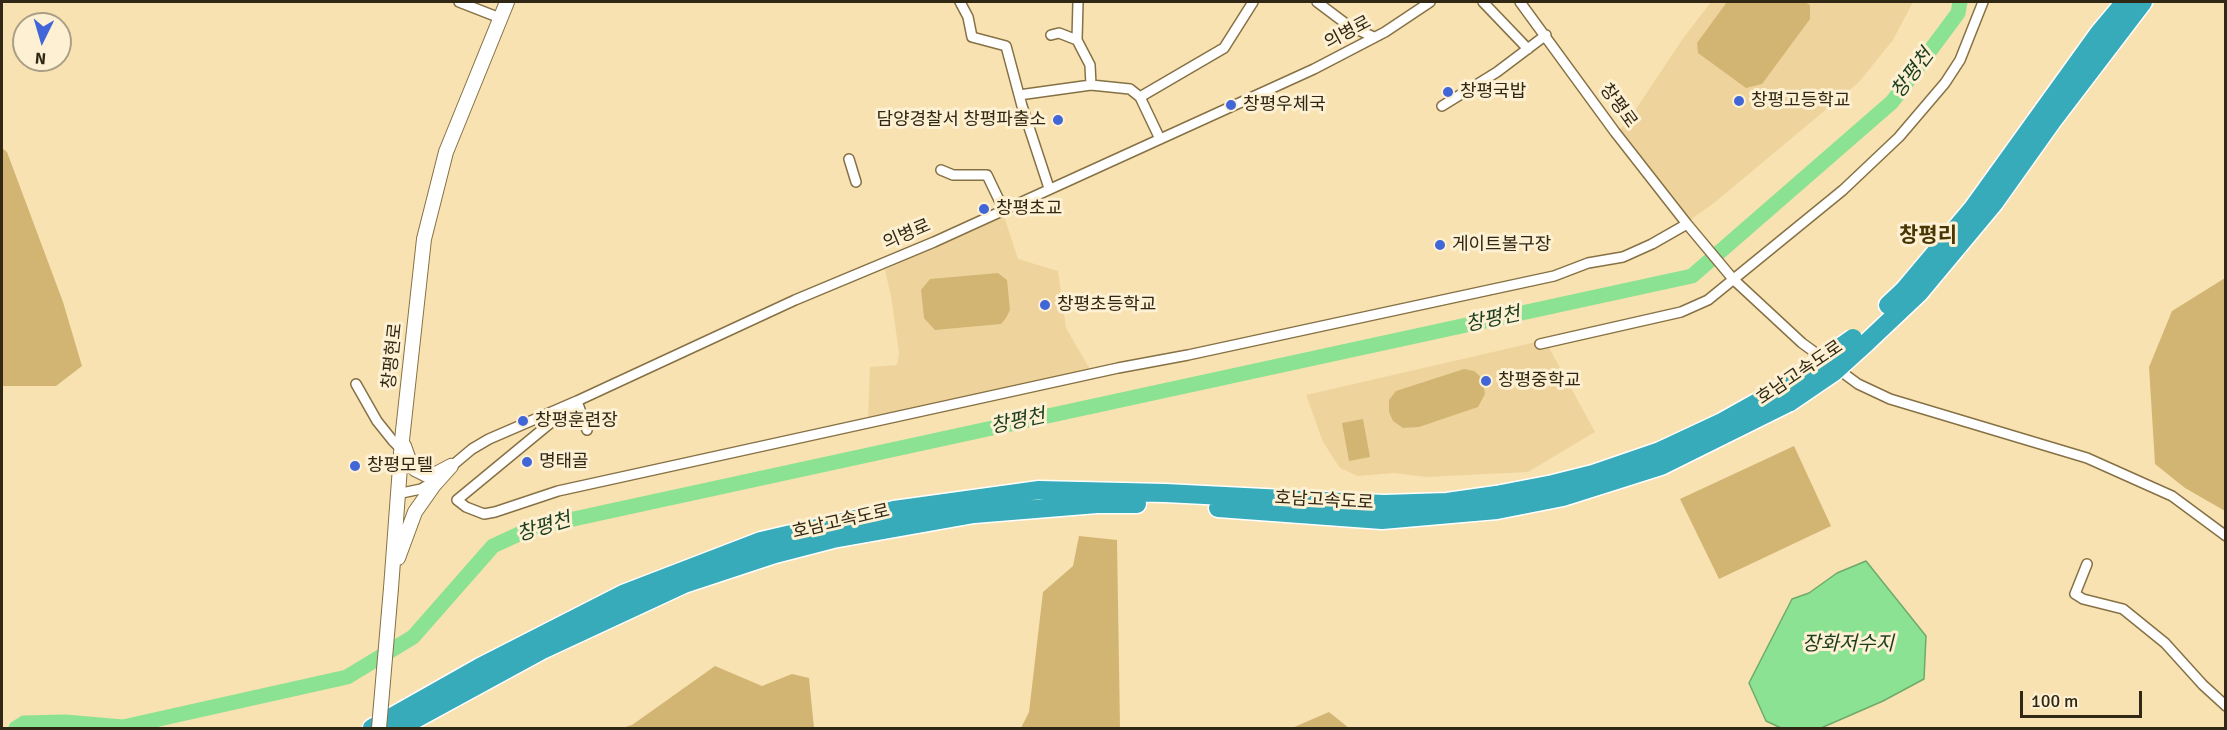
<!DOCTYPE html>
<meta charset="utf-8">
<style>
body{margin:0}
#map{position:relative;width:2227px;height:730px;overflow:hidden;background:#f8e2b1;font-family:Signika,sans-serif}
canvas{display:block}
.frame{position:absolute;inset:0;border:3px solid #302815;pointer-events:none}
.north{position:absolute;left:12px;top:12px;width:60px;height:60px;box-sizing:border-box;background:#fdf0d3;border:2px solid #aba087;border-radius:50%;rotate:185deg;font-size:16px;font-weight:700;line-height:24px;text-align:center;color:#302815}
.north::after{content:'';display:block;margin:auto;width:21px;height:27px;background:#4066d8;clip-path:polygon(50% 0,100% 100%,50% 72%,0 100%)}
.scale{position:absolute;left:2020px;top:691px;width:122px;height:27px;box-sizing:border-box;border:3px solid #302815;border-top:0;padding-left:8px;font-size:18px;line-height:21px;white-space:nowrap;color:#302815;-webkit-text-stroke:4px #fdf0d3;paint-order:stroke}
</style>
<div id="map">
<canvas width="2227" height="730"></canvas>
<div class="frame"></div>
<div class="north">N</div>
<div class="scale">100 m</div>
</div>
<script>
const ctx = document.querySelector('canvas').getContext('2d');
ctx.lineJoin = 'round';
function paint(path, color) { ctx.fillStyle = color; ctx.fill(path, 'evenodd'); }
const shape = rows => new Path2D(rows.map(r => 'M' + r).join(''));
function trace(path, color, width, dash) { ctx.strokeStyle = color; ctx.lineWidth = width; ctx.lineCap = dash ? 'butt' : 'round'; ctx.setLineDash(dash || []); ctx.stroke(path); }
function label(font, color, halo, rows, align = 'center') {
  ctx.font = font + ' Signika,"Noto Sans KR",sans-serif'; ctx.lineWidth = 6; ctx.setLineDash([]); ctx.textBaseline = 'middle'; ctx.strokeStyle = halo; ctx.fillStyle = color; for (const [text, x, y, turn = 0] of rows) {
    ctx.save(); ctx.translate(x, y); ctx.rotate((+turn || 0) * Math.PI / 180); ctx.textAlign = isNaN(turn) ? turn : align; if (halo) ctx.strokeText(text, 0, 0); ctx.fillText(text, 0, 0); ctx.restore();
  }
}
const built = shape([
 [1711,2,1913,2,1893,40,1859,82,1714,203,1687,222,1617,132,1628,121,1684,37],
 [1003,213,1018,259,1058,271,1066,328,1091,371,868,420,870,367,897,365,899,353,891,296,885,270],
 [1545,340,1595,432,1528,472,1426,477,1394,473,1358,476,1340,468,1323,442,1306,395]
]);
const green = shape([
 [1727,2,1805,2,1810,5,1810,19,1762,84,1746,88,1698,53,1697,43],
 [2,148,7,152,63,302,82,366,56,386,2,386],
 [998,273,1007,280,1010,310,1006,318,1001,324,935,330,924,318,921,290,930,279],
 [2225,278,2225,511,2185,488,2155,464,2149,367,2172,311],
 [1464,369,1474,371,1482,378,1485,394,1478,407,1419,427,1403,428,1393,421,1389,412,1389,400,1396,391],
 [1363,419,1370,457,1349,461,1342,423],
 [1794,446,1831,526,1719,579,1680,499],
 [1079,536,1117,540,1120,728,1021,728,1029,712,1043,592,1073,566],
 [715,666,762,686,792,674,809,678,814,728,622,728,632,725],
 [1329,712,1349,728,1292,728]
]);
const water = shape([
 [1866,561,1926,636,1924,679,1883,701,1821,728,1781,728,1766,721,1749,683,1792,599,1809,593,1837,573,1866,561]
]);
const river = shape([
 [16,728,24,723,65,722,123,727,347,677,413,637,493,546,532,528,1692,276,1892,102,1958,13,1960,2]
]);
const street = shape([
 [459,2,500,18],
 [960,2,968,17,972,37,1006,46,1022,106,1049,188],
 [1078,2,1077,40,1090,65,1091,85,1130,89,1140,97,1160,139],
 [1317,2,1349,26,1374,37],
 [1483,2,1528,49],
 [1520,2,1615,132,1687,224,1733,279,1802,343,1824,359],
 [1051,35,1059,33,1077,40],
 [1019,95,1091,85],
 [1140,97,1224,48,1253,2],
 [1442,106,1497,72,1546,35],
 [849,159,856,182],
 [941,170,953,175,987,175,999,200,1005,208],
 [1540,344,1681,312,1708,300,1843,190,1899,137,1945,83,1960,60,1983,2],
 [1835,367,1858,384,1890,399,2087,458,2172,496,2226,536],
 [356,384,377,421,393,441,401,449],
 [587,430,577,401,457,500,466,507,484,514,495,512,558,491,1118,368,1188,355,1554,276,1588,263,1623,257,1652,244,1687,224],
 [447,470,472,449,489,439,577,401,795,300,934,242,1314,69,1385,32,1430,2],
 [397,494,421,489,434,481],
 [2087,564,2075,594,2083,599,2123,609,2165,643,2203,685,2226,706]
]);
const secondary = shape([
 [398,558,415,512,434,485,451,466,436,474,427,475,415,469,410,463,404,446],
 [391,588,402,440,424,239,446,152,507,2]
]);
const highway = shape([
 [1888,305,1904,290,1973,208,2099,33,2125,2],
 [1866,343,1919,293,1994,203,2053,120,2143,2],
 [1218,508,1382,520,1497,510,1563,497,1661,466,1790,402],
 [372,728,480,667,623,594,761,541,894,510,1039,490,1165,493,1384,504,1447,502,1496,495,1553,484,1593,474,1660,451,1720,423,1779,390],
 [399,728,542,650,684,584,775,554,833,539,974,514,1097,504,1137,504]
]);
const secondaryBridge = shape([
 [379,728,391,588]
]);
const highwayBridge = shape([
 [1779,390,1853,338],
 [1790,402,1834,372,1866,343]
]);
const markers = [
 [1448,92,6,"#4066d8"],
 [1739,101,6,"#4066d8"],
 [1231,105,6,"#4066d8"],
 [1058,120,6,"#4066d8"],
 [984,209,6,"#4066d8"],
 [1440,245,6,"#4066d8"],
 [1045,305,6,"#4066d8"],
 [1486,381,6,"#4066d8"],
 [523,421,6,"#4066d8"],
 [527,462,6,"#4066d8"],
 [355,466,6,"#4066d8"]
];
const streetNames = [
 ["의병로",1348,33,-28],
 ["창평로",1618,106,54],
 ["의병로",907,235,-23],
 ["창평현로",393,356,-84],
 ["호남고속도로",1800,373,-34],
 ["호남고속도로",1324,501,3],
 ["호남고속도로",841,522,-13]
];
const poiNames = [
 ["창평국밥",1460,92],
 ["창평고등학교",1751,101],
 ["창평우체국",1243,105],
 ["담양경찰서 창평파출소",1046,120,"right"],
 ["창평초교",996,209],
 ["게이트볼구장",1452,245],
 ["창평초등학교",1057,305],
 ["창평중학교",1498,381],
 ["창평훈련장",535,421],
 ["명태골",539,462],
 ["창평모텔",367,466]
];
const waterNames = [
 ["창평천",1913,74,-53],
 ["창평천",1493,320,-12],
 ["창평천",1018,422,-12],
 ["창평천",544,528,-17],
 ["장화저수지",1848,645]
];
const quarterNames = [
 ["창평리",1928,236]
];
paint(built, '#eed49c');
paint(green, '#d3b573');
paint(water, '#8ae292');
trace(water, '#6faa6c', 1.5);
trace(river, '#8ae292', 15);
trace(street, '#867144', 12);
trace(secondary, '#867144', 16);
trace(highway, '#fff', 21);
trace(street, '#fff', 9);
trace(secondary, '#fff', 14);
trace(highway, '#37abb9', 18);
trace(secondaryBridge, '#867144', 16, []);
trace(highwayBridge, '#fff', 21, []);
trace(secondaryBridge, '#fff', 14);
trace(highwayBridge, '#37abb9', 18);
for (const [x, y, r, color] of markers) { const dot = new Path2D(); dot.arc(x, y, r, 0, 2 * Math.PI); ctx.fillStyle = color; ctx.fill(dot); trace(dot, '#fdf0d3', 2); }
label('18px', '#302815', '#fdf0d3', streetNames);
label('18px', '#302815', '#fdf0d3', poiNames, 'left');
label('italic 20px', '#1a3d1e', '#fdf0d3', waterNames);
label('bold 21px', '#483604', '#fdf0d3', quarterNames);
</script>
